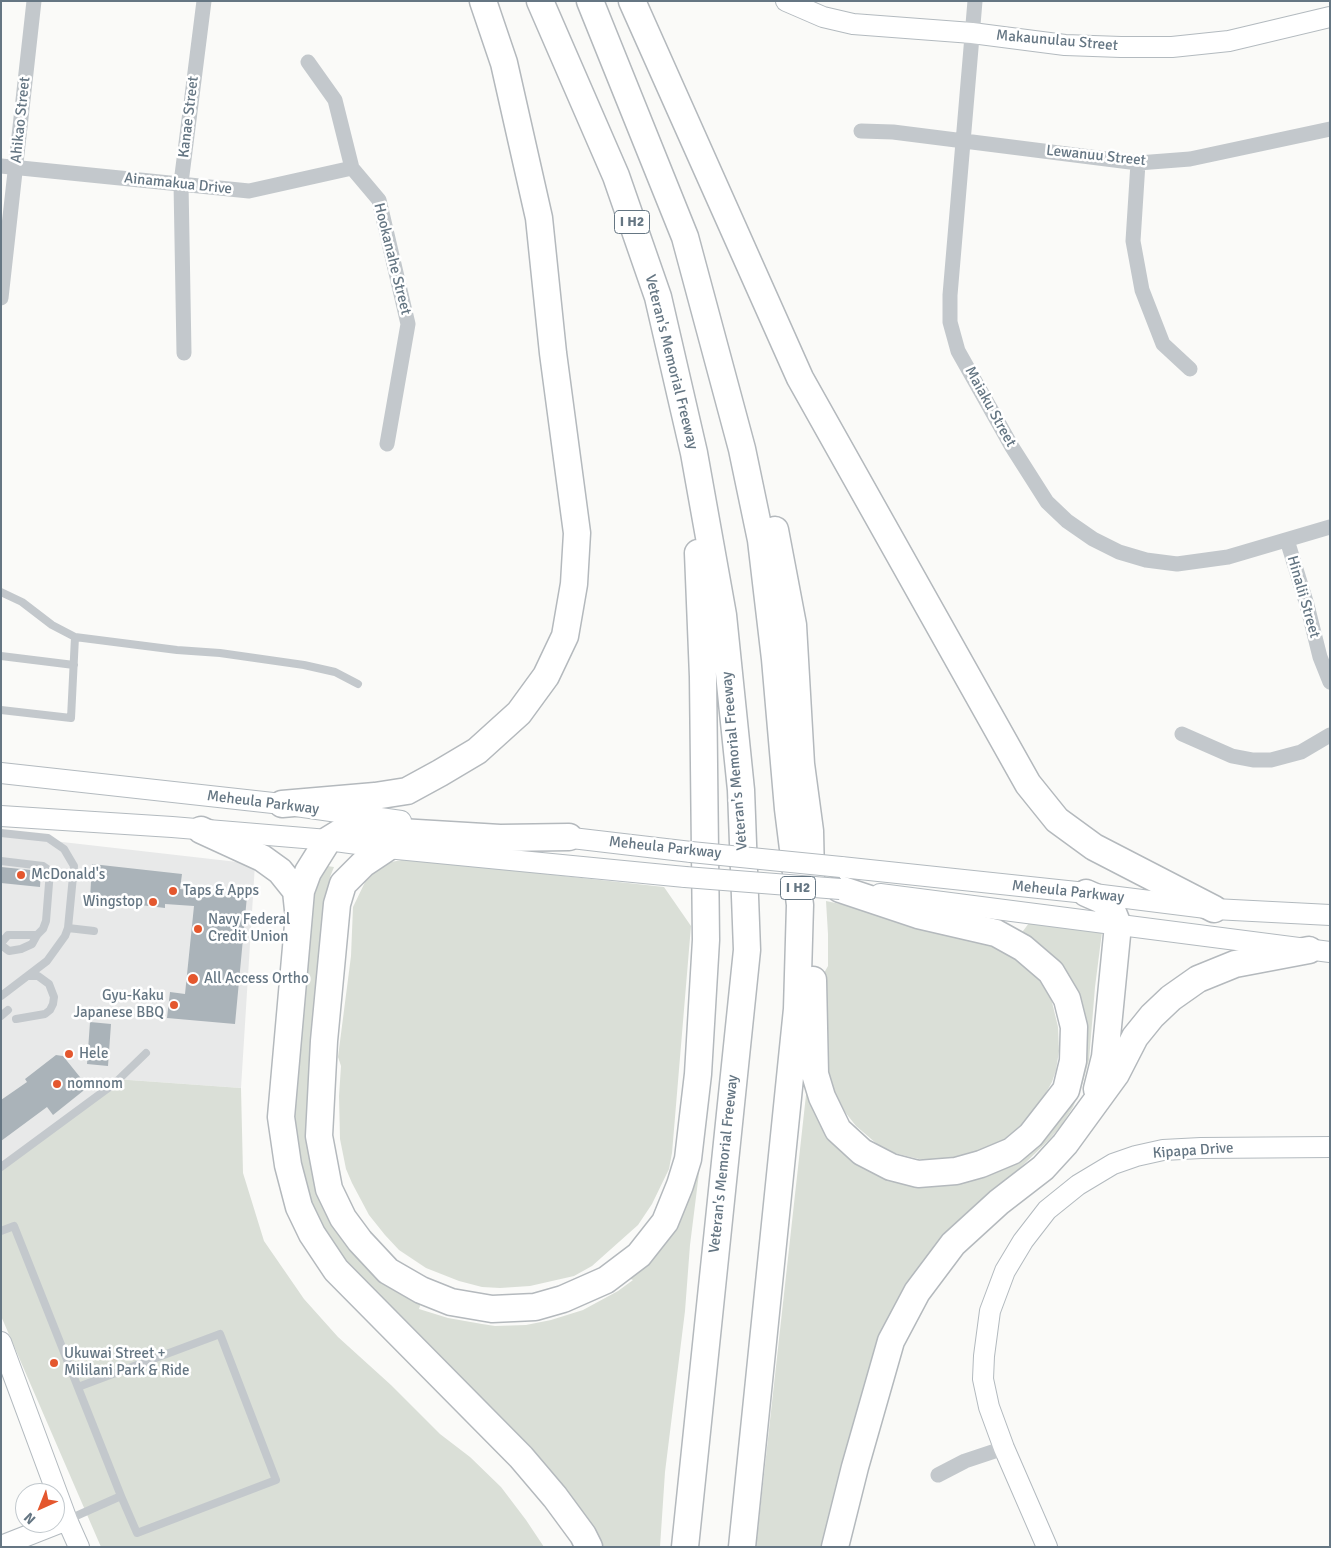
<!DOCTYPE html>
<style>
body{margin:0}
#map{position:relative;width:1331px;height:1548px;overflow:hidden;background:#fafaf8;font-family:Signika,sans-serif}
canvas{display:block}
.frame{position:absolute;inset:0;border:2px solid #657683;pointer-events:none}
.north{position:absolute;left:15px;top:1483px;width:50px;height:50px;box-sizing:border-box;background:#fff;border:1px solid #c1c8cd;border-radius:50%;rotate:224deg;font-size:14px;font-weight:700;line-height:20px;text-align:center;color:#657683}
.north::after{content:'';display:block;margin:auto;width:18px;height:22px;background:#e4572e;clip-path:polygon(50% 0,100% 100%,50% 72%,0 100%)}
</style>
<div id="map">
<canvas width="1331" height="1548"></canvas>
<div class="frame"></div>
<div class="north">N</div>
</div>
<script>
const ctx = document.querySelector('canvas').getContext('2d');
ctx.lineJoin = 'round';
function paint(path, color) { ctx.fillStyle = color; ctx.fill(path, 'evenodd'); }
const shape = rows => new Path2D(rows.map(r => 'M' + r).join(''));
function trace(path, color, width, dash) { ctx.strokeStyle = color; ctx.lineWidth = width; ctx.lineCap = dash ? 'butt' : 'round'; ctx.setLineDash(dash || []); ctx.stroke(path); }
function label(font, color, halo, rows, align = 'center') {
  ctx.font = font + ' Signika,sans-serif'; ctx.lineWidth = 5; ctx.setLineDash([]); ctx.textBaseline = 'middle'; ctx.strokeStyle = halo; ctx.fillStyle = color; for (const [text, x, y, turn = 0] of rows) {
    ctx.save(); ctx.translate(x, y); ctx.rotate((+turn || 0) * Math.PI / 180); ctx.textAlign = isNaN(turn) ? turn : align; if (halo) ctx.strokeText(text, 0, 0); ctx.fillText(text, 0, 0); ctx.restore();
  }
}
const built = shape([
 [1,835,255,864,241,1088,115,1079,1,1167]
]);
const green = shape([
 [402,860,437,862,664,887,691,926,672,1153,669,1169,652,1204,638,1225,592,1266,574,1276,530,1286,500,1288,482,1287,459,1281,426,1268,399,1250,385,1235,369,1215,352,1183,346,1169,340,1139,339,1096,341,1066,338,1057,351,956,353,907,367,878,380,867,391,862],
 [320,865,334,867,330,877,324,910,308,1093,308,1111,316,1176,421,1303,419,1309,448,1318,482,1324,495,1326,526,1325,551,1320,583,1310,618,1291,633,1280,628,1278,642,1267,711,1061,702,1149,690,1245,685,1311,665,1472,660,1547,603,1547,591,1526,540,1458,329,1245,297,1169,293,1089,308,896],
 [826,901,980,933,1010,943,1047,987,1052,1002,1058,1027,1059,1051,1056,1070,1052,1082,1037,1109,1004,1142,960,1158,936,1161,923,1160,894,1153,877,1144,856,1126,845,1112,832,1087,825,1061,823,1000,824,973,828,966,828,934],
 [1029,923,1102,932,1095,987,1089,1060,1081,1089,1073,1107,1061,1126,1048,1141,1021,1167,971,1211,938,1244,828,1547,756,1547,808,1077,850,1155,1002,1168,1085,1053,1020,935],
 [115,1079,241,1088,243,1173,264,1241,304,1299,338,1337,391,1385,440,1434,470,1457,501,1487,526,1520,544,1547,101,1547,1,1316,1,1167]
]);
const building = shape([
 [92,864,182,874,180,889,247,896,235,1024,167,1018,170,992,185,994,194,906,165,904,165,908,90,899],
 [1,867,41,871,40,887,1,883],
 [90,1022,111,1024,108,1066,87,1064],
 [56,1055,63,1056,88,1087,53,1115,47,1107,1,1141,1,1100,27,1082,25,1079]
]);
const lane = shape([
 [1,592,22,602,52,625,75,637,177,650,220,653,304,665,335,672,358,684],
 [1,656,74,665],
 [1,710,71,718,75,637],
 [1,833,48,838,64,849,74,866,68,928,65,936,47,961,1,996],
 [1,861,43,866,50,871,46,921,43,929,37,935,32,944,21,949,9,951,1,945],
 [68,928,94,931],
 [1,943,8,935,37,935],
 [1,1016,8,1010],
 [16,1019,45,1014,50,1010,53,1004,54,997,49,984,38,976,28,976],
 [1,1167,115,1083,146,1053],
 [1,1231,14,1226,121,1496,67,1520],
 [78,1387,220,1334,276,1480,137,1533,121,1496]
]);
const street = shape([
 [975,1,950,295,950,322,958,351,1012,447,1047,502,1067,521,1093,539,1119,552,1146,560,1177,564,1228,557,1330,527],
 [308,62,335,100,352,168,379,200,408,324,387,444],
 [861,131,893,132,1138,163,1190,159,1330,129],
 [1138,163,1133,241,1142,290,1163,344,1190,369],
 [1,166,249,191,352,168],
 [1,298,34,1],
 [184,353,181,183,204,1],
 [1287,540,1307,605,1320,657,1330,682],
 [1182,734,1232,756,1253,760,1271,760,1301,752,1330,735],
 [938,1475,965,1461,1004,1448]
]);
const secondary = shape([
 [786,1,823,17,853,24,972,33,1065,45,1121,47,1172,47,1229,41,1330,17],
 [1,773,282,804,401,821],
 [1,816,172,827,328,840,387,848,685,877],
 [555,836,691,852],
 [841,867,1086,893,1214,909,1330,915],
 [880,894,1330,952],
 [1,1342,67,1520,79,1547],
 [1,1546,67,1520],
 [1047,1547,1004,1448,989,1407,983,1379,984,1356,990,1311,1005,1271,1023,1241,1047,1210,1078,1185,1113,1164,1136,1156,1163,1150,1201,1148,1330,1147]
]);
const highway = shape([
 [540,1,616,176,658,297,694,453,723,615,741,790,747,950,685,1547],
 [590,1,685,237,742,449,761,540,775,659,788,809,800,905,797,1009,742,1547],
 [632,1,800,378,1028,784,1057,820,1094,847,1214,909],
 [775,530,793,625,801,764,810,831,811,876],
 [282,804,375,796,407,791,440,773,477,751,519,713,546,676,565,636,574,584,577,533,553,353,539,218,504,63,483,1],
 [201,830,262,858,280,871,296,891,298,910],
 [569,837,500,838,367,830,341,832,328,840,308,872,301,891,281,1117,288,1165,299,1207,312,1234,336,1270,521,1457,555,1497,583,1535,589,1547],
 [387,848,363,864,343,884,337,904,324,1041,319,1136,329,1189,343,1218,360,1241,388,1271,421,1290,451,1302,492,1309,535,1307,563,1299,606,1280,639,1255,665,1222,680,1185,688,1159,698,1074,706,940,703,677,698,553],
 [1086,893,1102,900,1112,910,1118,925,1105,1057,1097,1089],
 [813,980,815,1074,822,1097,838,1130,862,1152,891,1167,918,1174,956,1171,981,1164,1012,1151,1031,1135,1066,1090,1073,1061,1074,1027,1067,999,1051,972,1023,948,996,933,918,915,840,889],
 [835,1547,855,1467,891,1341,917,1292,953,1244,999,1202,1043,1168,1065,1144,1116,1074,1135,1037,1152,1016,1171,998,1198,979,1235,964,1309,950]
]);
const secondaryBridge = shape([
 [691,852,841,867],
 [685,877,840,889]
]);
const markers = [
 [21,875,5,"#e4572e"],
 [173,891,5,"#e4572e"],
 [153,902,5,"#e4572e"],
 [198,929,5,"#e4572e"],
 [193,979,6,"#e4572e"],
 [174,1005,5,"#e4572e"],
 [69,1054,5,"#e4572e"],
 [57,1084,5,"#e4572e"],
 [54,1363,5,"#e4572e"]
];
const shields = [
 [632,222,35],
 [798,888,35]
];
const shieldNames = [
 ["I H2",632,222],
 ["I H2",798,888]
];
const streetNames = [
 ["Makaunulau Street",1057,41,5],
 ["Kanae Street",189,117,-83],
 ["Ahikao Street",21,120,-84],
 ["Lewanuu Street",1096,156,6],
 ["Ainamakua Drive",178,184,6],
 ["Hookanahe Street",392,259,76],
 ["Veteran's Memorial Freeway",671,362,76],
 ["Maiaku Street",990,407,61],
 ["Hinalii Street",1303,597,74],
 ["Veteran's Memorial Freeway",735,761,-95],
 ["Meheula Parkway",263,803,7],
 ["Meheula Parkway",665,848,6],
 ["Meheula Parkway",1068,892,6],
 ["Kipapa Drive",1193,1151,-4],
 ["Veteran's Memorial Freeway",724,1164,-84]
];
const poiNames = [
 ["McDonald's",31,875],
 ["Taps & Apps",183,891],
 ["Wingstop",143,902,"right"],
 ["Navy Federal",208,920],
 ["Credit Union",208,937],
 ["All Access Ortho",204,979],
 ["Gyu-Kaku",164,996,"right"],
 ["Japanese BBQ",164,1013,"right"],
 ["Hele",79,1054],
 ["nomnom",67,1084],
 ["Ukuwai Street +",64,1354],
 ["Mililani Park & Ride",64,1371]
];
paint(built, '#e8e9e9');
paint(green, '#dadfd7');
paint(building, '#aab3b9');
trace(secondary, '#b3babf', 22);
trace(highway, '#b4b9bd', 29);
trace(lane, '#c3c8cc', 8);
trace(street, '#c3c8cc', 15);
trace(secondary, '#fff', 20);
trace(highway, '#fff', 26);
trace(secondaryBridge, '#b3babf', 22, []);
trace(secondaryBridge, '#fff', 20);
for (const [x, y, r, color] of markers) { const dot = new Path2D(); dot.arc(x, y, r, 0, 2 * Math.PI); ctx.fillStyle = color; ctx.fill(dot); trace(dot, '#fff', 2); }
for (const [x, y, w] of shields) { const box = new Path2D(); box.roundRect(x - w / 2, y - 11.5, w, 23, 4); ctx.fillStyle = '#fff'; ctx.fill(box); trace(box, '#657683', 1); }
label('bold 14px', '#657683', null, shieldNames);
label('15px', '#657683', '#fff', streetNames);
label('15px', '#657683', '#fff', poiNames, 'left');
</script>
